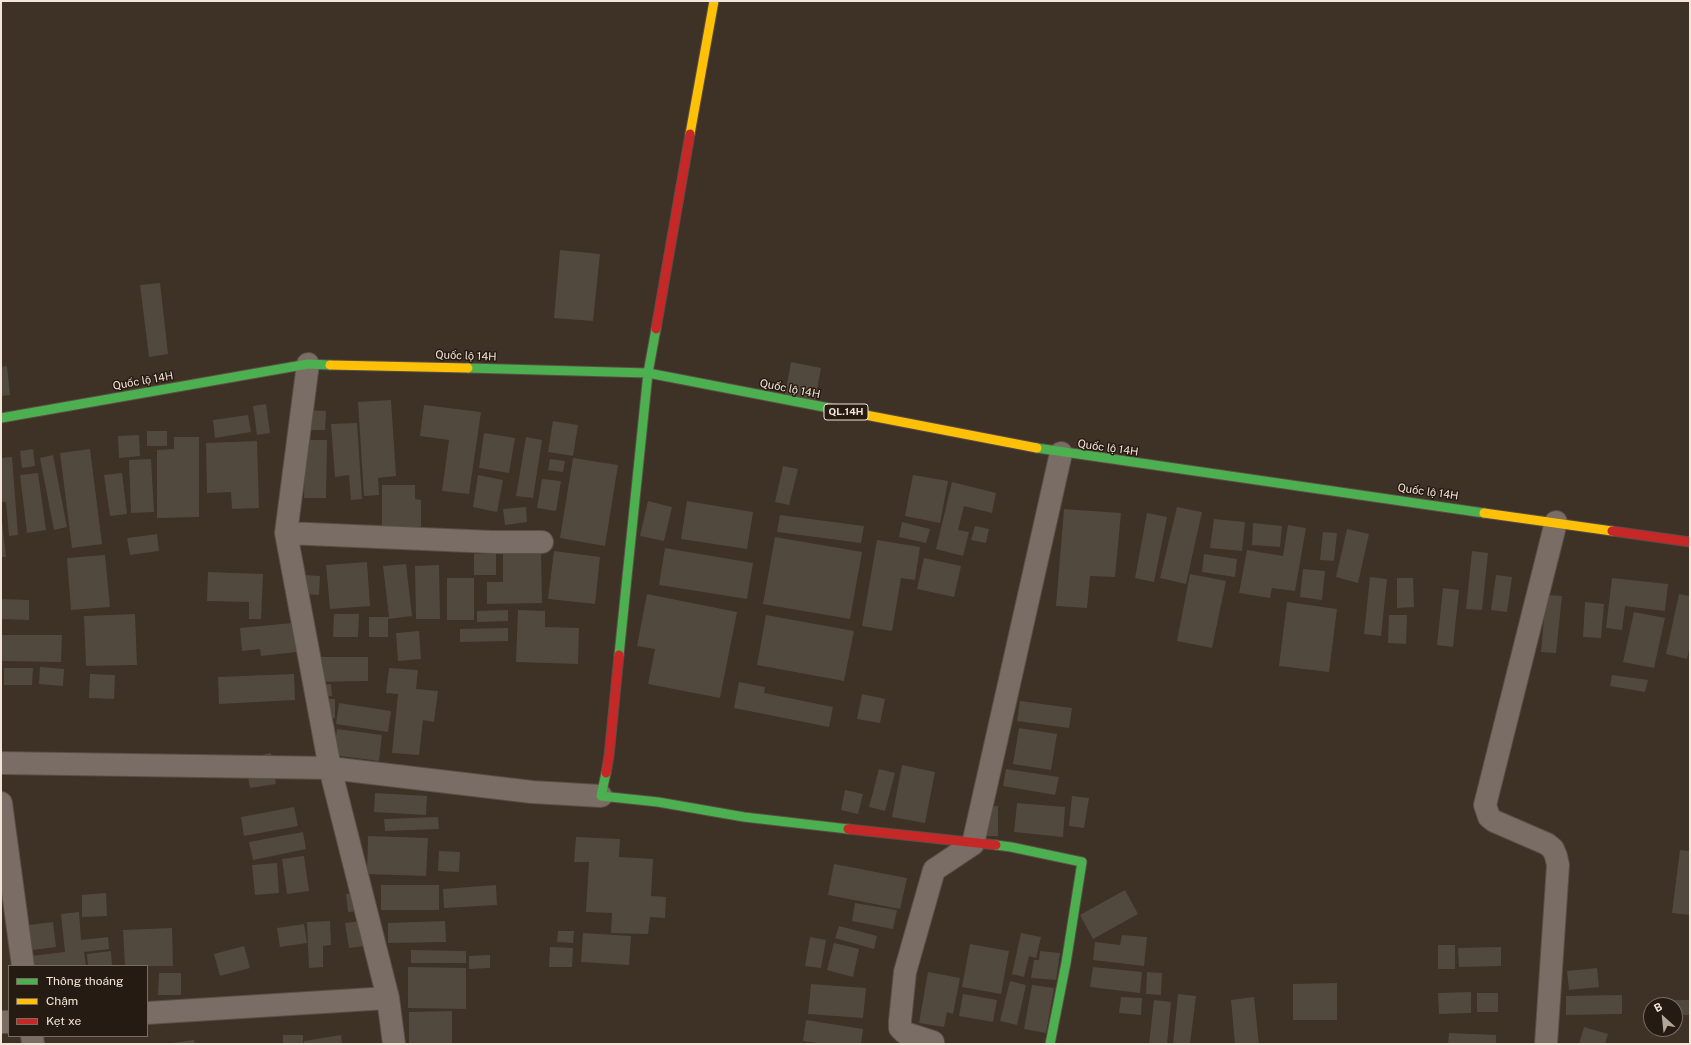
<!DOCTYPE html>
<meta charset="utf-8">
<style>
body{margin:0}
#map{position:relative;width:1691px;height:1045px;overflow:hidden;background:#3e3126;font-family:"Public Sans",sans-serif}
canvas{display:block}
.frame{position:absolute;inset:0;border:2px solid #f5e5d9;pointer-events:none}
.legend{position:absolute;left:8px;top:965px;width:140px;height:72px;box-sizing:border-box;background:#261b12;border:1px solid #796c62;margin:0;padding:5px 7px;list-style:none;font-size:12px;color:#f5e5d9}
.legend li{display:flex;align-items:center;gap:8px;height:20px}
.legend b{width:20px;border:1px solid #796c62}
.north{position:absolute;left:1643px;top:997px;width:40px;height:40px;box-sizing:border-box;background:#261b12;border:1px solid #796c62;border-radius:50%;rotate:333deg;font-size:11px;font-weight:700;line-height:16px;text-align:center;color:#f5e5d9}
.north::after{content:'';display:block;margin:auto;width:14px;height:18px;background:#b5a69a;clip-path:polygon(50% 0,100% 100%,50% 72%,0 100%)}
</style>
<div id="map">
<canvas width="1691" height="1045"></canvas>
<div class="frame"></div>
<ul class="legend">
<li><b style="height:5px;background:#4caf50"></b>Thông thoáng</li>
<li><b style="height:5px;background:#ffc107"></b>Chậm</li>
<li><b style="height:5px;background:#c62828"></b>Kẹt xe</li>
</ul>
<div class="north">B</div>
</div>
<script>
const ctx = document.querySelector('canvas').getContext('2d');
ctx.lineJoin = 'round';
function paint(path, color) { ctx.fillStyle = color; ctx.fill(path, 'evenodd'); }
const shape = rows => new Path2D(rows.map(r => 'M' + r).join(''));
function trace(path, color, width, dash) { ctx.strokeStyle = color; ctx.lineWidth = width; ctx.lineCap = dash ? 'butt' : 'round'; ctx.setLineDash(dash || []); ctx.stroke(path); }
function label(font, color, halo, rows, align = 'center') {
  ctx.font = font + ' "Public Sans",sans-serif'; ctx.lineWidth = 3; ctx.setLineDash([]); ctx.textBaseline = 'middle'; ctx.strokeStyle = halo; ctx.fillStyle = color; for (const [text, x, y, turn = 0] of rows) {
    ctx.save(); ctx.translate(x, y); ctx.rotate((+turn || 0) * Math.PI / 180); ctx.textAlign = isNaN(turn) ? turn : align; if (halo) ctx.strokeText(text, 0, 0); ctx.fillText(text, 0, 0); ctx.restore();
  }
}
const building = shape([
 [560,250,600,254,593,321,554,318],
 [160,283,168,354,149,357,140,285],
 [791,362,821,368,815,401,785,395],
 [7,366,10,395,1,396,1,367],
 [391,400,396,476,378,478,379,495,364,496,358,402],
 [266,404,270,433,257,435,253,406],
 [424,405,481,412,469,494,442,491,449,440,420,436],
 [308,410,326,411,325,430,307,430],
 [248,415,251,432,215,438,213,420],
 [553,421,578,425,573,456,548,452],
 [357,423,362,499,351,500,349,475,335,477,331,424],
 [147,431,167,431,167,446,147,446],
 [484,433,515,438,509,473,479,468],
 [139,435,140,456,119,458,118,436],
 [174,437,199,437,199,517,157,518,157,450,174,449],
 [526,437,542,440,533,498,516,496],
 [305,440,327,440,326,498,304,498],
 [257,441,259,508,232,509,231,492,207,493,206,443],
 [33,449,35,466,22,468,20,451],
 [90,449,102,544,72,548,60,453],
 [53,455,67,527,54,530,40,458],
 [12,457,18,535,9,536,6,502,1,502,1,458],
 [573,458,618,465,605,546,560,538],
 [151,459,154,512,131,513,129,460],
 [550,459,565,461,563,472,548,470],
 [783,466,798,469,789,505,775,502],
 [38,473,46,530,27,533,20,475],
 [122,473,127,514,110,516,104,475],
 [478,475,503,480,497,512,473,507],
 [913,475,948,481,940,523,905,516],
 [542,479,561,481,556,511,537,508],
 [952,482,996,493,992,513,964,506,958,530,969,532,963,556,936,549],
 [382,485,415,485,415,499,421,500,421,527,382,527],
 [648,501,672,507,664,541,640,536],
 [687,501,753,512,747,549,681,539],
 [526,507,527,522,505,525,503,509],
 [1177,507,1202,512,1186,584,1160,578],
 [1064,509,1121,513,1115,577,1090,576,1087,608,1056,606],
 [1,512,6,557,1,557],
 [1147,513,1167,517,1154,582,1135,578],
 [780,515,864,526,861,543,777,532],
 [1214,519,1245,522,1242,551,1210,548],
 [902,522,930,529,926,543,899,537],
 [1253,523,1282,526,1280,547,1252,545],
 [1288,525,1306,528,1295,591,1272,588,1270,598,1239,593,1247,550,1283,556],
 [975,526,989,529,986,543,971,540],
 [1347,529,1369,534,1358,583,1336,577],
 [1323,532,1337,533,1334,561,1320,560],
 [157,534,159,551,130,555,127,538],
 [775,537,862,552,850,619,763,604],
 [877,540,920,547,915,580,901,578,892,631,862,626],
 [665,548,753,563,747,599,659,585],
 [554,551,600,557,595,604,548,599],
 [1472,551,1488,553,1482,610,1466,609],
 [541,553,542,603,487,604,487,582,503,582,503,554],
 [474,554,496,554,496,575,474,575],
 [1204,554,1237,559,1235,577,1202,572],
 [105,555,110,607,71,610,67,558],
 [924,558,961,566,954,597,917,589],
 [367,562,370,606,330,609,326,565],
 [406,564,412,616,388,619,388,637,369,637,369,617,389,617,383,566],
 [439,565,440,619,416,619,415,566],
 [1303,569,1325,571,1322,600,1300,597],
 [208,572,263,574,261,619,249,619,249,602,207,601],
 [1190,574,1226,581,1212,648,1177,641],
 [305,575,320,576,319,595,304,594],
 [1496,575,1512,577,1507,612,1491,610],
 [1370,577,1387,579,1381,636,1364,634],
 [447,578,474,578,474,620,447,620],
 [1397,578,1413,578,1414,607,1397,608],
 [1612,578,1668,584,1665,611,1625,606,1622,630,1606,628],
 [1443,588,1459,590,1453,647,1437,645],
 [647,594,737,612,720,698,648,684,655,649,637,646],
 [1679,594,1690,596,1690,645,1687,659,1666,654],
 [1546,595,1562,596,1556,653,1541,652],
 [1,599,29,600,29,620,1,619],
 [1287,602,1337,609,1329,672,1279,666],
 [1585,602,1604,604,1601,638,1583,637],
 [508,610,508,621,477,622,477,611],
 [518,610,545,611,545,627,579,628,578,664,516,662],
 [1634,612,1665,618,1654,668,1623,662],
 [135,614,137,665,86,666,84,616],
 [334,614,359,614,358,637,333,637],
 [766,615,854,631,844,681,757,665],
 [1389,615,1407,615,1406,644,1388,643],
 [293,623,296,652,261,656,260,649,242,651,240,628],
 [508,628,508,641,460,642,460,629],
 [419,631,421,659,398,661,396,633],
 [1,635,62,635,61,662,1,661],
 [309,657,368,657,368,681,309,682],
 [40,667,64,669,63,686,39,684],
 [4,668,33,668,32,685,4,685],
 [389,668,418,670,416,689,438,691,434,722,423,720,419,755,392,753,398,694,386,693],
 [90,674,115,675,114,699,89,698],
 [294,674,295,700,219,704,218,677],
 [1612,675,1648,680,1645,692,1610,686],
 [739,682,765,687,764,693,833,707,829,727,734,708],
 [331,684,332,696,313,697,312,686],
 [862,694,885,699,880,723,857,719],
 [309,698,335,699,335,718,308,717],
 [1020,701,1072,708,1069,728,1017,721],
 [339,703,391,711,388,732,336,724],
 [1019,728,1057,734,1051,770,1013,764],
 [337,729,382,735,379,761,333,755],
 [271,753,276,784,250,788,245,758],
 [902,765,935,772,925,823,892,817],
 [879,769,895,773,885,811,869,807],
 [1006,769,1059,777,1055,795,1003,786],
 [845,790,863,794,858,814,841,810],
 [375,793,427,796,426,815,374,812],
 [1072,796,1089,798,1084,828,1069,826],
 [1017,803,1065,807,1063,837,1014,832],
 [998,806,998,836,978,836,978,807],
 [294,807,298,826,244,836,241,817],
 [438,817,439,829,385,831,384,819],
 [303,832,306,849,253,860,249,842],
 [368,836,428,838,426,876,367,874],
 [576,837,620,839,619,857,653,859,651,896,666,897,665,918,650,917,648,934,611,933,612,913,586,912,589,862,574,862],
 [1680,850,1690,851,1690,915,1672,913],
 [439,851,460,852,459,872,438,871],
 [304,856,309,891,287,894,282,859],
 [277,863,279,893,255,895,252,865],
 [834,864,907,878,900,909,828,895],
 [381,885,439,885,439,910,381,910],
 [496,885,497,905,444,908,443,889],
 [1125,890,1138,914,1093,939,1080,915],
 [369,892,371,910,348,912,346,894],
 [106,893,107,916,82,917,82,895],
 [855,903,897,910,893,929,852,921],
 [79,912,81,940,108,937,109,949,84,952,86,966,32,966,31,956,65,952,61,914],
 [370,920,372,945,349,948,345,923],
 [330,921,331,945,323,946,323,967,309,968,307,922],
 [445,921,446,942,388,943,388,923],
 [53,922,56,947,32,950,29,925],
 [304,924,307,943,280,947,277,928],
 [839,926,877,936,874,949,835,938],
 [172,928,173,966,125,966,123,930],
 [558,931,574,931,573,943,557,942],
 [583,933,631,936,629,965,581,962],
 [1021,933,1041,937,1036,958,1029,956,1024,977,1012,974],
 [1122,935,1147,937,1144,966,1093,960,1095,942,1120,945],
 [810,937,826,940,821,968,805,966],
 [834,943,859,949,853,977,827,970],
 [970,944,1009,951,1001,994,962,987],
 [1438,945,1455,945,1455,969,1438,969],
 [244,946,250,968,220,976,214,954],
 [550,947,573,948,572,967,549,967],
 [1501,947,1501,966,1459,967,1458,948],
 [411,950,466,951,466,963,411,963],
 [111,951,112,966,88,966,87,954],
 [1040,951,1060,953,1056,980,1031,978,1034,960,1039,960],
 [490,955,490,968,469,969,469,956],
 [408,967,466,968,466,1009,408,1008],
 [1093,967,1142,972,1140,993,1090,987],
 [1597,968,1599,987,1569,990,1567,971],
 [928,972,960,978,953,1014,947,1012,944,1027,919,1023],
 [1147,972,1162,973,1161,995,1146,994],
 [159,973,181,973,181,995,158,995],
 [1010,981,1026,985,1017,1025,1000,1021],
 [1337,983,1337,1020,1293,1020,1293,984],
 [811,984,866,988,863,1018,808,1014],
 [1032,985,1054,988,1046,1033,1024,1029],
 [1471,992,1471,1013,1439,1014,1438,993],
 [1477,993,1498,993,1498,1012,1477,1012],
 [963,994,997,1000,993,1022,959,1016],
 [1178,994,1196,996,1190,1044,1173,1044],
 [1622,995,1622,1014,1566,1015,1566,996],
 [1121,997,1142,998,1141,1015,1119,1013],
 [1254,997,1259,1044,1235,1044,1231,1000],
 [1154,1000,1171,1002,1167,1044,1149,1044],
 [1666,1000,1690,1000,1690,1015,1675,1015,1675,1005,1666,1005],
 [452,1011,452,1044,409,1044,409,1012],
 [806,1020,863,1029,861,1044,824,1044,803,1041],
 [1584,1027,1608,1034,1605,1044,1579,1044],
 [1449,1033,1496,1035,1496,1044,1448,1044],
 [283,1035,303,1035,303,1044,283,1044],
 [341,1035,342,1044,304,1044,304,1041],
 [194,1040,195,1044,172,1044,172,1043]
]);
const street = shape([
 [308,364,286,533,330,768,388,998,394,1044],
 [286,533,492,542,542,542],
 [1,763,330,768,532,792,601,796],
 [1,803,23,966],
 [147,1013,388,998],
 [1,1022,9,1022],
 [32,1036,33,1044],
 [933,1044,933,1042,905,1033,900,1028,900,1021,905,972,934,870,973,844,1061,453],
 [1546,1044,1558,865,1556,856,1553,849,1547,844,1494,821,1489,817,1485,805,1556,522]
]);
const fast = shape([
 [468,368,648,373,850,412],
 [1,418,308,364,330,365],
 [1037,448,1484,513],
 [619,655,648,373,656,329],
 [606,773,601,796,658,802,744,817,848,829],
 [996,845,1011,847,1082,862,1066,963,1050,1044]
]);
const slow = shape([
 [690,134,714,1],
 [330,365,468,368],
 [850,412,1037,448],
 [1484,513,1612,531]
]);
const jam = shape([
 [656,329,690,134],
 [1612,531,1690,542],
 [606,773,609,756,619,655],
 [848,829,996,845]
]);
const shields = [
 [846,412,44]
];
const shieldNames = [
 ["QL.14H",846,412]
];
const streetNames = [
 ["Quốc lộ 14H",466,356,2],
 ["Quốc lộ 14H",143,381,-10],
 ["Quốc lộ 14H",790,389,11],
 ["Quốc lộ 14H",1108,448,8],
 ["Quốc lộ 14H",1428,492,8]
];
paint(building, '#51493e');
trace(street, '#5a4e45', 24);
trace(fast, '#5a4e45', 11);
trace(slow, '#5a4e45', 11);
trace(jam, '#5a4e45', 11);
trace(street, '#796d66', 22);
trace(fast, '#4caf50', 9);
trace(slow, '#ffc107', 9);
trace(jam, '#c62828', 9);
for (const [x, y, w] of shields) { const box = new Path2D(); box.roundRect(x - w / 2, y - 8, w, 16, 3); ctx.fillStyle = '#261b12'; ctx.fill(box); trace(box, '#f5e5d9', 1); }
label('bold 10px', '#f5e5d9', null, shieldNames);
label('11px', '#f5e5d9', '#261b12', streetNames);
</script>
